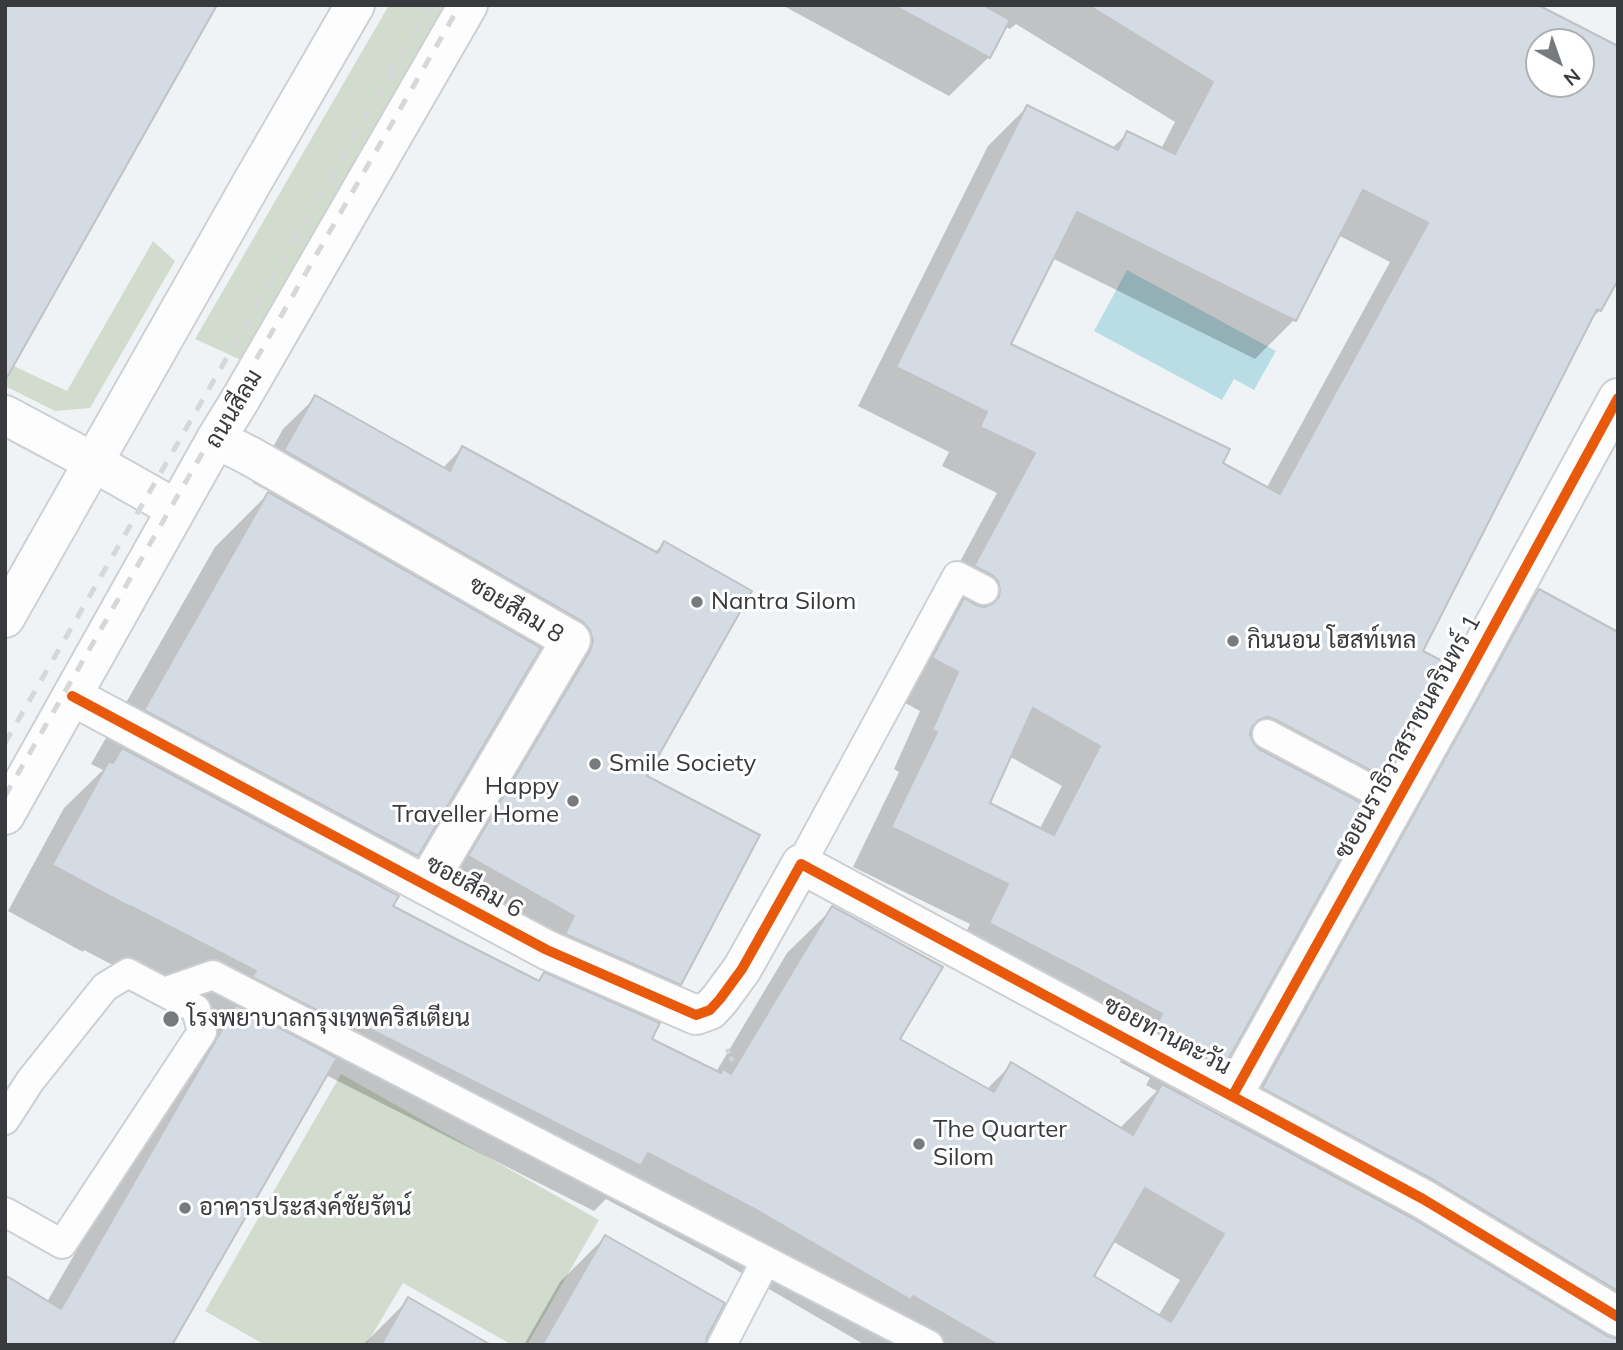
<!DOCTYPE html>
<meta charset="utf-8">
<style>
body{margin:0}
#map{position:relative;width:1623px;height:1350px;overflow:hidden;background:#f0f3f6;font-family:Mulish,sans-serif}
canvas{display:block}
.frame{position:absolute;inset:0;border:7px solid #383a3d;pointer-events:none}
.north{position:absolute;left:1525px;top:28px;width:70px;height:70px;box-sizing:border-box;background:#fff;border:2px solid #afb0b1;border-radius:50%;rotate:140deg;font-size:19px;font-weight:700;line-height:28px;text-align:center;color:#383a3d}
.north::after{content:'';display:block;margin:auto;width:24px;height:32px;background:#787b7e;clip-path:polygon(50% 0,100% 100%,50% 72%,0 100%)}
</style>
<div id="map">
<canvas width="1623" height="1350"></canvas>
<div class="frame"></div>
<div class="north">N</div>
</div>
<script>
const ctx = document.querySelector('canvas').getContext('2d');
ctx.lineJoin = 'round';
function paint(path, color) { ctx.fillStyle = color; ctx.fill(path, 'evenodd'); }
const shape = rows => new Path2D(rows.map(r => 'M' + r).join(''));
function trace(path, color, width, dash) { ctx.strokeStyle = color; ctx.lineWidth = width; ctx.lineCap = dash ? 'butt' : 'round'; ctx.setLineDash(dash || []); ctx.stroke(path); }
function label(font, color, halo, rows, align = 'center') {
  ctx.font = font + ' Mulish,Sarabun,sans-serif'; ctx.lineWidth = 6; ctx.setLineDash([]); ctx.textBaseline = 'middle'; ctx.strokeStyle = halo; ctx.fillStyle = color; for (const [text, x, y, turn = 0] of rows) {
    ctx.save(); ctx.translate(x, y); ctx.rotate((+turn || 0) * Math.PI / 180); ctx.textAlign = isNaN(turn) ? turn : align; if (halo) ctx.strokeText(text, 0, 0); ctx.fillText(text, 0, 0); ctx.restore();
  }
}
const green = shape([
 [389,5,448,5,241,360,195,339],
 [153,241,175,261,90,408,55,411,5,386,5,362,67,391],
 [341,1074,599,1220,527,1345,512,1345,403,1283,366,1345,265,1345,205,1311]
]);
const water = shape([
 [1127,270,1276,351,1254,390,1234,379,1222,400,1094,331]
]);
const shadow = shape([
 [782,5,1534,5,1618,48,1600,310,1588,322,1420,652,1383,777,1357,803,1222,1066,1188,1100,1230,1122,1505,625,1539,591,1618,634,1618,1345,865,1345,714,1257,606,1199,594,1211,326,1075,170,1345,5,1345,47,1302,189,1055,217,1027,208,1022,212,1017,84,950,83,952,8,911,64,808,103,770,91,764,215,547,270,492,253,483,283,429,316,397,443,468,462,448,654,553,664,543,645,776,680,984,645,1018,649,1039,716,1072,787,953,833,908,898,1039,986,1090,1011,1065,1119,1129,1157,1091,1146,1085,1150,1078,1120,1062,1124,1053,951,963,970,924,853,867,899,772,894,769,920,711,894,697,936,606,997,493,942,466,949,452,858,406,988,146,1027,107,1111,149,1128,133,1161,149,1175,122,1016,24,1010,29,1005,26,989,57,949,96],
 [1539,42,1581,42,1581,84,1539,84],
 [1338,235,1390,262,1266,489,1009,345,1052,258,1255,359,1294,320],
 [539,647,550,653,438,889,543,949,534,966,547,972,537,982,390,907,382,889,416,855],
 [1009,756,1062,786,1039,830,988,803],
 [1112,1241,1180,1280,1158,1316,1092,1276],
 [605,1237,705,1337,704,1345,524,1345,560,1282],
 [408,1300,488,1345,363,1345]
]);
const building = shape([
 [5,5,217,5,5,381,5,5],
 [893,5,983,5,1010,20,990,58,893,5],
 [1088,5,1538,5,1618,46,1618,280,1601,311,1597,309,1423,651,1448,664,1385,778,1274,719,1267,717,1259,720,1252,727,1250,734,1253,742,1259,749,1369,807,1224,1067,1184,1045,1188,1038,1158,1023,1162,1014,1082,971,989,923,1008,884,891,827,937,732,932,730,958,672,932,658,964,598,976,605,984,607,992,604,999,597,1000,589,998,581,992,575,974,566,1035,453,980,427,987,412,896,367,1027,105,1118,150,1127,131,1175,154,1213,82,1088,5],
 [1539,42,1581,42,1581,84,1539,84,1539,42],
 [1363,190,1428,223,1280,494,1223,463,1230,449,1011,344,1077,212,1296,321,1363,190],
 [1033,708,1100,746,1054,835,990,803,1033,708],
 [315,395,450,471,462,446,658,553,664,541,752,591,647,776,760,835,681,985,565,934,574,916,468,856,590,651,593,641,590,630,582,621,284,450,315,395],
 [268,492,541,648,418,856,144,710,268,492],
 [1539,589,1618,632,1618,1291,1434,1180,1262,1088,1539,589],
 [122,748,399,896,393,906,458,940,539,981,544,972,660,1023,652,1039,721,1073,723,1069,731,1074,832,906,943,967,900,1039,994,1092,1011,1062,1133,1135,1162,1084,1412,1218,1607,1336,1618,1339,1618,1345,998,1345,913,1296,911,1300,760,1212,648,1153,641,1166,358,1023,354,1029,252,977,256,971,130,906,130,907,52,865,109,761,113,763,122,748],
 [1145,1188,1224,1234,1171,1322,1094,1276,1145,1188],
 [236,1005,337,1058,172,1345,5,1345,5,1275,61,1309,236,1005],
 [605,1235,725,1303,707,1337,706,1345,542,1345,605,1235],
 [408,1297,491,1345,381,1345,408,1297]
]);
const path = shape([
 [727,1049,733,1062]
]);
const lane = shape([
 [1267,734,1397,803],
 [801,864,957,576,984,590],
 [164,992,213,975,929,1345],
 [5,1120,30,1081,105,987,128,973,196,1009,202,1032,62,1244,5,1212],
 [722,1345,765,1262]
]);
const street = shape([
 [5,415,93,462],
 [216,439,250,456,571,640,426,885],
 [72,696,547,950,696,1015,710,1010,720,999,742,969,801,864,1423,1199,1618,1317],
 [1233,1095,1460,688,1618,398]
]);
const secondary = shape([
 [93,462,176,509],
 [5,618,253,181,355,5],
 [5,815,216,439,240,400,468,5]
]);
const rail = shape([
 [5,743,430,5],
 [5,796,460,5]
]);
const cycleway = shape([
 [72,696,547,950,696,1015,710,1010,720,999,742,969,801,864,1423,1199,1618,1317],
 [1233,1095,1460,688,1618,398]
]);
const markers = [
 [697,602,7,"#787b7e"],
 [1233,641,7,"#787b7e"],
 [595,764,7,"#787b7e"],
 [573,801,7,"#787b7e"],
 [171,1019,9,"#787b7e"],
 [919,1144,7,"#787b7e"],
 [185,1208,7,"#787b7e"]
];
const streetNames = [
 ["ถนนสีลม",234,409,-59],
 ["ซอยสีลม 8",516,610,31],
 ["ซอยนราธิวาสราชนครินทร์ 1",1408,737,-61],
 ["ซอยสีลม 6",474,887,28],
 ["ซอยทานตะวัน",1167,1036,28]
];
const poiNames = [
 ["Nantra Silom",711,602],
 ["กินนอน โฮสท์เทล",1247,641],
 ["Smile Society",609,764],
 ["Happy",559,787,"right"],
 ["Traveller Home",559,815,"right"],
 ["โรงพยาบาลกรุงเทพคริสเตียน",187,1019],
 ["The Quarter",933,1130],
 ["Silom",933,1158],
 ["อาคารประสงค์ชัยรัตน์",199,1208]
];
paint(green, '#d2dcce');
paint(water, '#b9dde5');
paint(shadow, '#0003');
paint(building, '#d4dbe2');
trace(building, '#c0c2c5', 2);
trace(lane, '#cdd0d3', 32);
trace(street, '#cdd0d3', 42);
trace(secondary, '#cdd0d3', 42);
trace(path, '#d2d3d5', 4.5, [5, 3.5]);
trace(lane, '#fdfdfe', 28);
trace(street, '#fdfdfe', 38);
trace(secondary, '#fdfdfe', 38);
trace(rail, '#d6d7d8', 5, [12, 12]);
trace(cycleway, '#e8590c', 10);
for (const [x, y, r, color] of markers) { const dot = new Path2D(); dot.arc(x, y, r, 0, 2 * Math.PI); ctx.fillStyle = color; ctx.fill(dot); trace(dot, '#fff', 2.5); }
label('24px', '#383a3d', '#fff', streetNames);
label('24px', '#383a3d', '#fff', poiNames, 'left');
</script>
